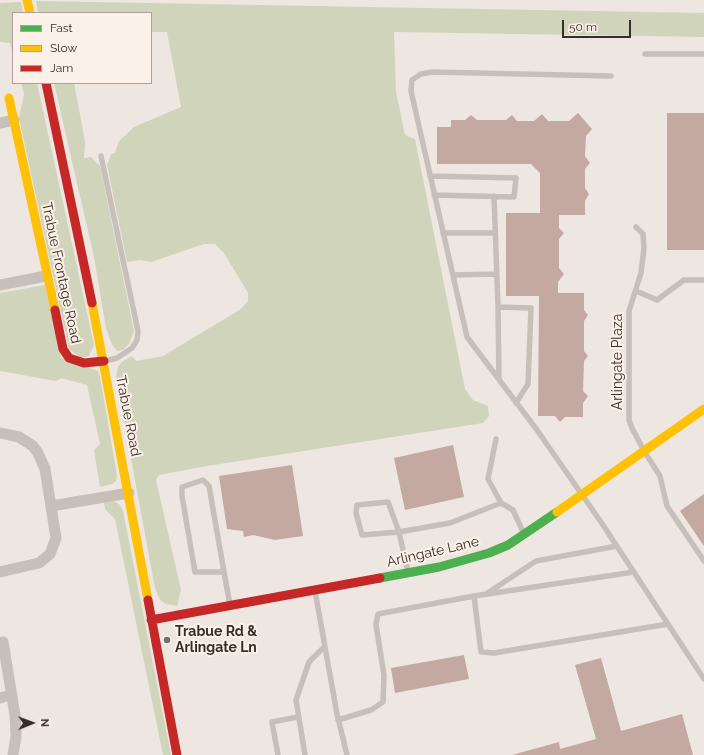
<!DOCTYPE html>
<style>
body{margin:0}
#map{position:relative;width:704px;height:755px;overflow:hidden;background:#eee7e1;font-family:Raleway,sans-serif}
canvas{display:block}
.legend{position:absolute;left:12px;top:12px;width:140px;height:72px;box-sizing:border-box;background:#fbf1e8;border:1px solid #ada29b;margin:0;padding:5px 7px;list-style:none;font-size:12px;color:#382c28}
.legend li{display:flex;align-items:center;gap:8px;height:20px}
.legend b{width:20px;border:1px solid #ada29b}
.north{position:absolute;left:12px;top:703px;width:40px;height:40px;-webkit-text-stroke:3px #fbf1e8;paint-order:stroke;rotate:89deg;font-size:11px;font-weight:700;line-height:16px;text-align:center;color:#382c28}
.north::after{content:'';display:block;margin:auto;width:14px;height:18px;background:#382c28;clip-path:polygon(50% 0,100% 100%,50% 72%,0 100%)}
.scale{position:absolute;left:562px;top:20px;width:69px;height:18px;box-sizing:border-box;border:2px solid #382c28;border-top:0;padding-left:5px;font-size:12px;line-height:14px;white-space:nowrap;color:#382c28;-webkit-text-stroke:3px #fbf1e8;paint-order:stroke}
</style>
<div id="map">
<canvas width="704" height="755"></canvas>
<ul class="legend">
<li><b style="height:5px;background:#4caf50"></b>Fast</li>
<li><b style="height:5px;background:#ffc107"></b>Slow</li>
<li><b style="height:5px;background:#c62828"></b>Jam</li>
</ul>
<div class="north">N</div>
<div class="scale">50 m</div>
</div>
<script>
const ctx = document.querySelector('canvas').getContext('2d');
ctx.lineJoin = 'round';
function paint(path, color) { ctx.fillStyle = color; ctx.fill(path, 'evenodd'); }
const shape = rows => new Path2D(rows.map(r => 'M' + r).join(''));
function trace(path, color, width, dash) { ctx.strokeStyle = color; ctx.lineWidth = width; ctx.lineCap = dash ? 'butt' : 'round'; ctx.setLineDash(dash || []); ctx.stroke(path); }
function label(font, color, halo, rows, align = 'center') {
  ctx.font = font + ' Raleway,sans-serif'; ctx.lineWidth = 4; ctx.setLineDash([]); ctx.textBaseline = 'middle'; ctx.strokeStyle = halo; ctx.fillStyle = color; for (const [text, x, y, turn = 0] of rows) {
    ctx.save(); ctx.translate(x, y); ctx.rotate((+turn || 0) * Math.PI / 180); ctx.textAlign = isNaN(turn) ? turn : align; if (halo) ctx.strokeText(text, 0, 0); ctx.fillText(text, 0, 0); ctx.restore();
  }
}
const green = shape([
 [36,1,704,13,704,37,394,32,396,92,405,135,415,139,465,389,473,400,488,406,489,416,483,423,207,466,159,475,156,480,181,590,177,606,166,604,160,600,155,588,116,378,118,366,123,361,132,356,136,361,163,356,241,309,248,301,248,293,224,253,215,244,204,244,151,262,140,260,127,262,107,165,111,154,115,153,119,141,134,127,181,107,167,32,151,32,151,13,38,13],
 [21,2,23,13,13,13,13,54,10,43,0,42,0,3],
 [21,83,37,83,94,345,89,356,81,358,69,349,19,118,24,94],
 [54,83,74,83,85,141,84,158,91,157,100,166,134,331,129,344,123,350,117,351,112,345,106,328,94,257],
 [45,285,61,358,98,371,100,377,117,475,116,481,112,484,100,487,94,450,100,444,87,385,61,378,56,381,0,371,0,293],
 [114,501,120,505,123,511,171,755,163,755,115,519,105,509,104,503]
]);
const building = shape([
 [578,113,592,129,586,136,585,156,590,163,585,169,585,188,589,194,585,201,585,215,559,215,559,228,564,233,559,239,559,268,564,274,558,282,558,293,584,293,584,310,588,315,584,321,584,351,588,356,584,361,583,391,588,396,583,403,583,417,565,417,560,422,555,416,538,416,539,296,506,296,506,213,540,213,540,173,531,164,437,164,437,127,451,127,451,120,465,120,471,115,477,120,506,120,512,115,517,121,534,121,542,114,548,121,569,121],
 [667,113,704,113,704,250,667,250],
 [453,445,464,497,405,510,394,458],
 [292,465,303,536,275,540,253,535,244,537,243,531,227,529,219,476],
 [704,494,704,546,680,511],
 [464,655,469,679,395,693,391,668],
 [601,658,621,731,682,714,693,755,512,755,559,742,560,749,596,739,575,665]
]);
const lane = shape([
 [645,54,704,54],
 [611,76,432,72,421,74,412,80,411,91,467,337,537,430,601,522,704,679],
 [101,156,138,331,137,340,132,348,117,358,105,361],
 [430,176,516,178,514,197,434,195],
 [494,196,498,307,531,308,528,384,516,403],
 [636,227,643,234,644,248,641,273,629,311,629,420,632,428,644,451,660,476,667,506,704,561],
 [443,233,495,233],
 [453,275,496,274],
 [636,291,657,300,684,280,704,280],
 [498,307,499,379],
 [501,503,513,510,524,534],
 [224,572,195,572,182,496,182,487,203,480,209,486,224,572,230,605],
 [408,572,399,532,388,502,357,505,356,513,362,535,399,532,450,523,501,503,488,479,496,439],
 [315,591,337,714,347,755],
 [486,594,536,561,617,546],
 [474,596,634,572],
 [338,720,371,710,383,702,384,675,376,625,378,614,474,596,481,652,494,653,668,624],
 [278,755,272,722,298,717],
 [305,755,296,700,309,662,324,647]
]);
const street = shape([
 [0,123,14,120],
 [0,285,46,276],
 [0,433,19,437,33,446,38,453,45,469,56,538,50,554,39,563,0,572],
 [51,506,129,493],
 [3,642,15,715,16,736,13,755],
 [0,698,12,695]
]);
const fast = shape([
 [380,578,439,567,489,553,508,545,557,512]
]);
const slow = shape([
 [27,0,30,13],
 [9,98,55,310],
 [92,303,148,600],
 [557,512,704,409]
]);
const jam = shape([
 [46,83,92,303],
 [55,310,63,349,69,358,84,363,104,361],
 [148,600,177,755],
 [151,620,380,578]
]);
const markers = [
 [167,640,4,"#786d69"]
];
const streetNames = [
 ["Trabue Frontage Road",61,273,78],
 ["Arlingate Plaza",618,362,-90],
 ["Trabue Road",128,416,79],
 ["Arlingate Lane",433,552,-13]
];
const poiNames = [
 ["Trabue Rd &",175,632],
 ["Arlingate Ln",175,648]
];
paint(green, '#d0d4ba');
paint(building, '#c3a9a1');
trace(lane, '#c7bfba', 5.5);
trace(street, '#c7bfba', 11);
trace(fast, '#4caf50', 9);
trace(slow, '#ffc107', 9);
trace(jam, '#c62828', 9);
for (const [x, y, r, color] of markers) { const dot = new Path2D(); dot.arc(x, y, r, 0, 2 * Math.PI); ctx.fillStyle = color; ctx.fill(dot); trace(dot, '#fbf1e8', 1.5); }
label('14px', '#382c28', '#fbf1e8', streetNames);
label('bold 14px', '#382c28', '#fbf1e8', poiNames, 'left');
</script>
